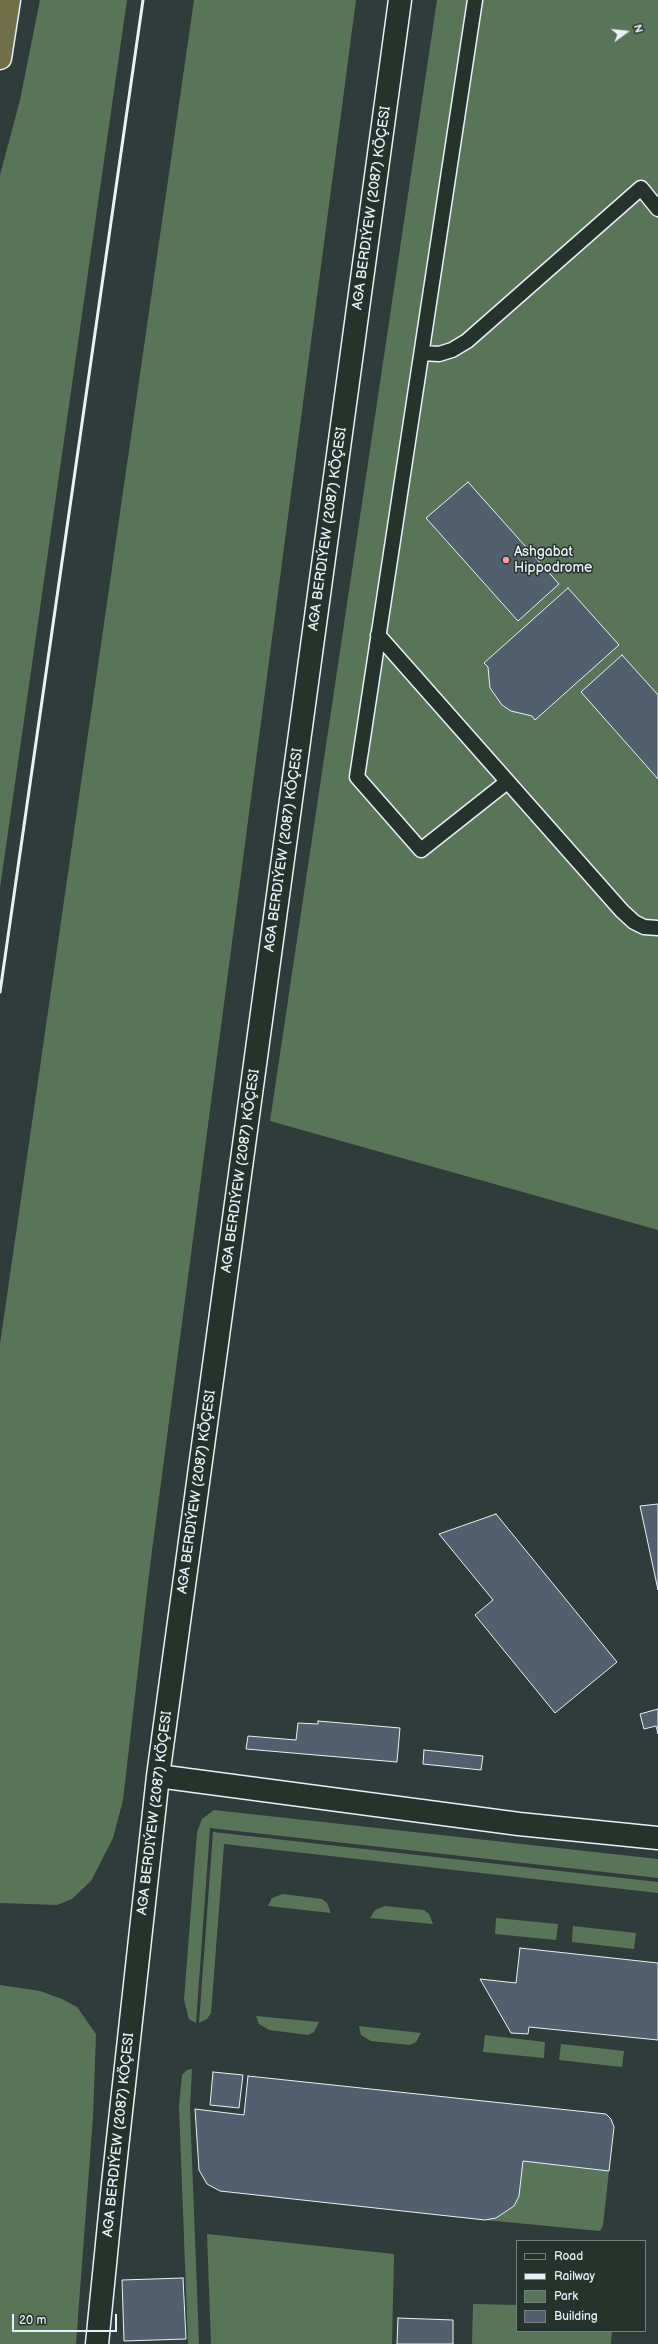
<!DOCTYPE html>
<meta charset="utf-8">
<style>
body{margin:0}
#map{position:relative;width:658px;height:2344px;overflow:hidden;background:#2f3c3a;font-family:"Balsamiq Sans",sans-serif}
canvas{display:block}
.legend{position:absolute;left:516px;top:2240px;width:130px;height:92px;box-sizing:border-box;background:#26332d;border:1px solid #747f7e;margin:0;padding:5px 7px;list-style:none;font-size:12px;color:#e8f1f8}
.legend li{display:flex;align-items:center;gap:8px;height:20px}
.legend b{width:20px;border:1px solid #747f7e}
.north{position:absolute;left:606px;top:12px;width:40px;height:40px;-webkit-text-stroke:3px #26332d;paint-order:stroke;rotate:75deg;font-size:11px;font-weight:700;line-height:16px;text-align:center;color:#e8f1f8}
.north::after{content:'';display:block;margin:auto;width:14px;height:18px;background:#e8f1f8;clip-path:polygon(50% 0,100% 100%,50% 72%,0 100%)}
.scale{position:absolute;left:12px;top:2314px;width:105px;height:18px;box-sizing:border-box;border:2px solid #e8f1f8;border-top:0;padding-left:5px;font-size:12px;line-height:14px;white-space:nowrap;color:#e8f1f8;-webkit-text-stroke:3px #26332d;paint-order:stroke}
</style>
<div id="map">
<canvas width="658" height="2344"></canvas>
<ul class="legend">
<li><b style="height:5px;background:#26332d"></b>Road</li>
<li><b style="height:5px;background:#e8f1f8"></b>Railway</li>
<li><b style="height:11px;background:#5a7459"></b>Park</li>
<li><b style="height:11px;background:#52606d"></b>Building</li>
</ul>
<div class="north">N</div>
<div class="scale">20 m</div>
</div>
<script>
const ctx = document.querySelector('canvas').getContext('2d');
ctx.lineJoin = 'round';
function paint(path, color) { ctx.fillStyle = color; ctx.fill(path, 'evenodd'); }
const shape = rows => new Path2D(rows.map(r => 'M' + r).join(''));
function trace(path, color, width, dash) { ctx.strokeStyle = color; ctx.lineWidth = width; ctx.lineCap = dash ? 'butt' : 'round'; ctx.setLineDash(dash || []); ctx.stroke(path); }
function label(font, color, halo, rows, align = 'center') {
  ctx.font = font + ' "Balsamiq Sans",sans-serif'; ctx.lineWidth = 3; ctx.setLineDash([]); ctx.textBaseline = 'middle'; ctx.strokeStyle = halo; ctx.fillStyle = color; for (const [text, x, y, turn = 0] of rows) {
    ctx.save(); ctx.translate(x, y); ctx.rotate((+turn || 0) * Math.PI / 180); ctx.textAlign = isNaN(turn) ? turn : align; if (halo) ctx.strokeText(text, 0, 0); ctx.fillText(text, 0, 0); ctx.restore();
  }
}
const green = shape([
 [40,0,127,0,0,888,0,175,20,100],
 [194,0,356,0,150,1566,123,1800,113,1838,91,1881,72,1899,57,1905,0,1903,0,1344],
 [437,0,658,0,658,1230,270,1121],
 [214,1810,658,1859,658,1878,210,1828,196,2023,189,2019,184,2000,197,1832,202,1819],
 [213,1832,658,1882,658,1893,224,1844,211,2013,207,2019,199,2023],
 [283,1894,322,1899,327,1903,331,1913,268,1906,272,1898],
 [385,1906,424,1910,429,1914,433,1924,370,1918,375,1910],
 [496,1918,558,1924,556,1940,495,1934],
 [573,1926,636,1933,634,1949,572,1942],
 [0,1985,40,1991,62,1999,77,2007,96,2034,93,2117,76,2344,0,2344],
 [256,2016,319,2022,314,2032,308,2035,269,2030,259,2024],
 [359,2026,421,2033,416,2042,410,2045,371,2041,361,2035],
 [485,2035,545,2042,544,2058,483,2052],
 [561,2044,624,2051,622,2067,559,2060],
 [192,2069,190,2107,199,2344,188,2344,179,2106,182,2075,187,2070],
 [523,2161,609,2171,603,2225,600,2231,485,2220,496,2218,514,2206,519,2196],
 [207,2234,394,2254,392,2344,211,2344],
 [473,2304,517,2305,517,2331,612,2331,611,2344,472,2344]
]);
const building = shape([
 [468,482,559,584,518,621,426,518,468,482],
 [568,588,619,645,535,720,532,716,511,711,502,705,490,688,488,667,484,663,568,588],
 [622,655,658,695,658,779,581,692,622,655],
 [658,1504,658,1590,640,1506,658,1504],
 [496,1514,617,1662,555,1713,475,1615,493,1600,439,1534,496,1514],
 [658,1709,658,1734,656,1726,644,1729,640,1714,658,1709],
 [318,1721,400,1728,397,1762,246,1749,248,1736,296,1740,298,1723,318,1724,318,1721],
 [424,1750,483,1756,481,1770,423,1764,424,1750],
 [520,1948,658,1963,658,2040,529,2027,528,2034,511,2033,480,1979,516,1983,520,1948],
 [213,2072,243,2075,239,2108,210,2105,213,2072],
 [248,2076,606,2114,611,2119,614,2127,609,2171,523,2161,519,2196,514,2206,496,2218,485,2220,220,2191,207,2184,199,2170,195,2109,244,2115,248,2076],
 [183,2278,186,2339,124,2341,122,2280,183,2278],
 [398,2318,453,2320,453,2344,397,2344,398,2318]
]);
const service = shape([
 [475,0,357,777,421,850,507,782],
 [422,353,439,354,452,350,467,341,641,188,658,209],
 [378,635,622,911,634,922,644,927,658,928]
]);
const minor = shape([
 [158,1776,519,1824,658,1838],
 [97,2344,113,2184,158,1776,400,0]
]);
const trunk = shape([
 [0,58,9,0]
]);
const rail = shape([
 [0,992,143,0]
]);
const markers = [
 [506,560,4,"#ff9aa2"]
];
const streetNames = [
 ["AGA BERDIÝEW (2087) KÖÇESI",372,208,-82],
 ["AGA BERDIÝEW (2087) KÖÇESI",328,529,-82],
 ["AGA BERDIÝEW (2087) KÖÇESI",284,850,-82],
 ["AGA BERDIÝEW (2087) KÖÇESI",241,1171,-82],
 ["AGA BERDIÝEW (2087) KÖÇESI",197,1492,-82],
 ["AGA BERDIÝEW (2087) KÖÇESI",155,1813,-83],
 ["AGA BERDIÝEW (2087) KÖÇESI",119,2135,-84]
];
const poiNames = [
 ["Ashgabat",514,552],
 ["Hippodrome",514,568]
];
paint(green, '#5a7459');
paint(building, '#52606d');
trace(building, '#e8f1f8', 1);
trace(service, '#e8f1f8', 17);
trace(minor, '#e8f1f8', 25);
trace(trunk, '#e8f1f8', 25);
trace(service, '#26332d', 14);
trace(minor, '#26332d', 22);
trace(trunk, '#70704a', 22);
trace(rail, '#e8f1f8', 3);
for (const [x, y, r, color] of markers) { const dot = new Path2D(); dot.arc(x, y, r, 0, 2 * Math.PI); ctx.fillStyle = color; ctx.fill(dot); trace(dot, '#26332d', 1.5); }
label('14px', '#e8f1f8', '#26332d', streetNames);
label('14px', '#e8f1f8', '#26332d', poiNames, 'left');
</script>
